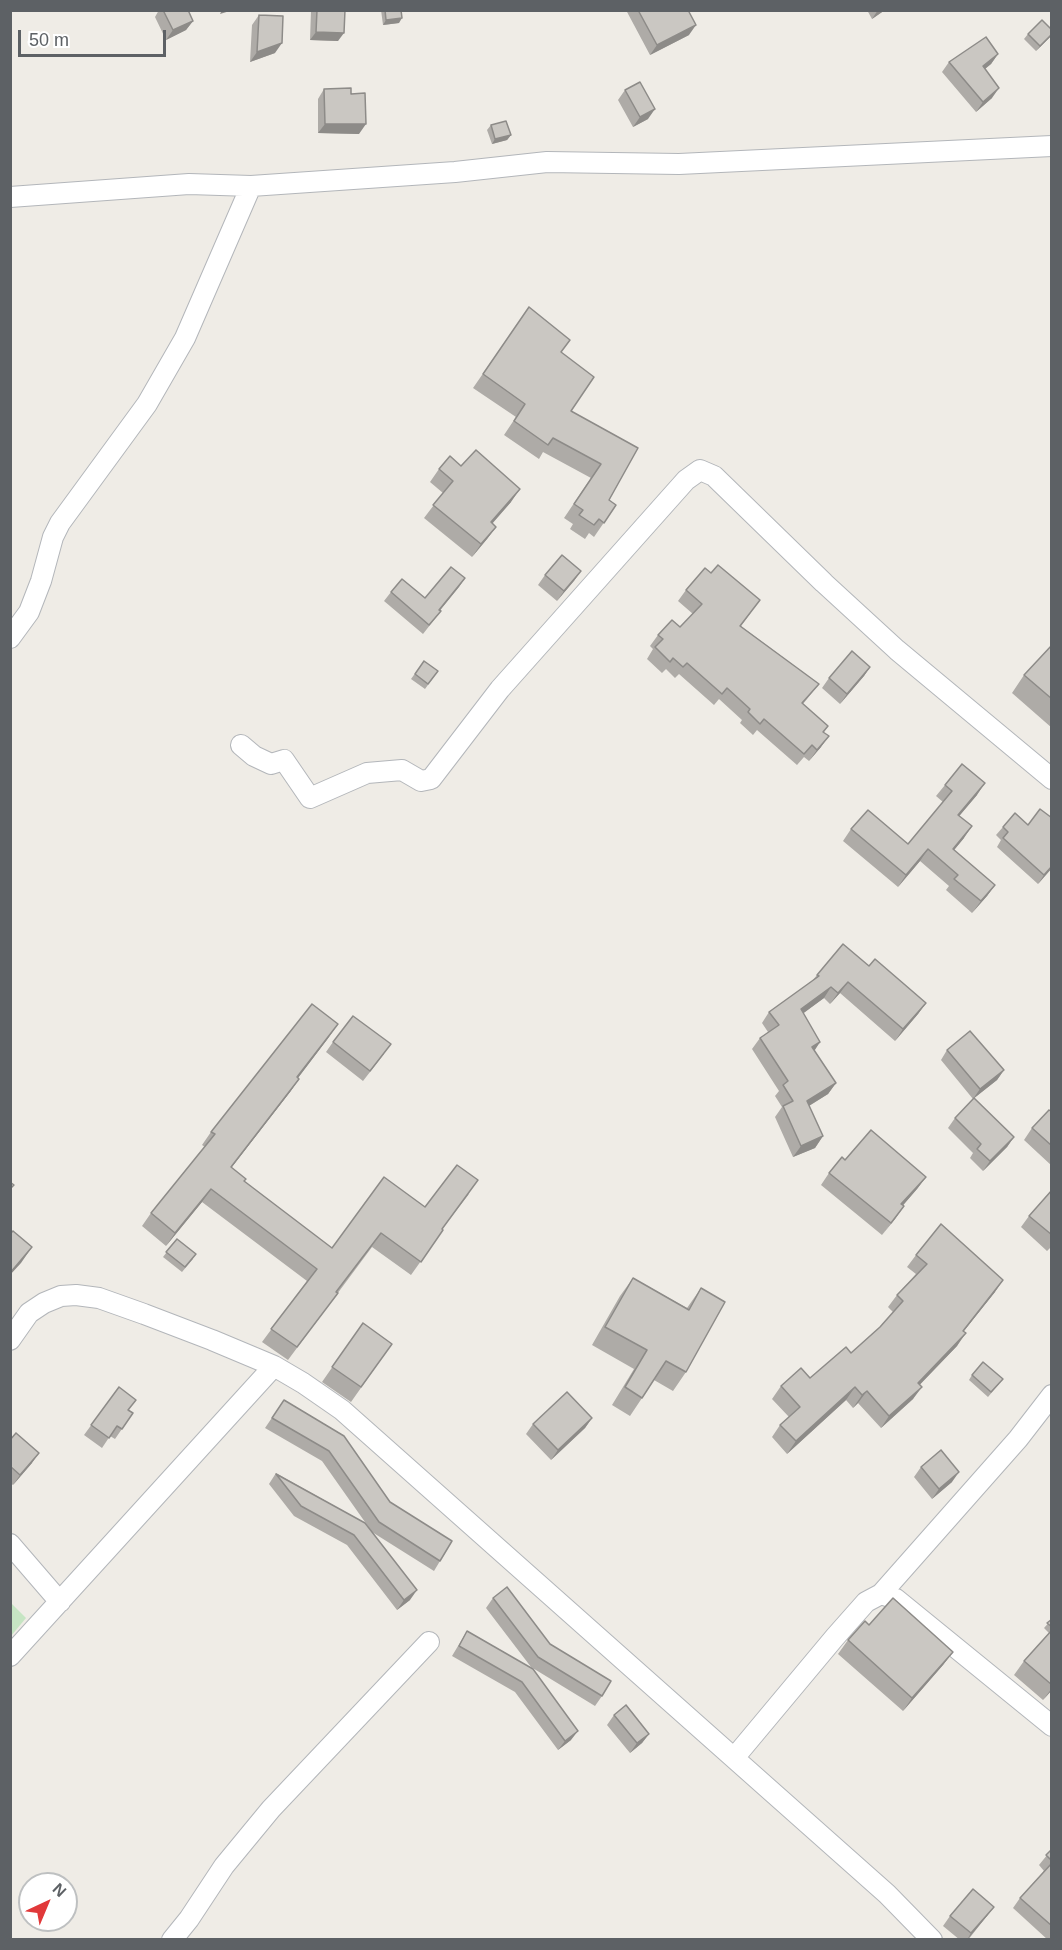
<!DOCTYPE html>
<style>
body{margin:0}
#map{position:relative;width:1062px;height:1950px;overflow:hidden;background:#efece6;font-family:Arial,sans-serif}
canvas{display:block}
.frame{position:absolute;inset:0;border:12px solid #5d6165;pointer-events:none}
.north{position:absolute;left:18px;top:1872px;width:60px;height:60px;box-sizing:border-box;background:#fff;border:2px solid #bec0c1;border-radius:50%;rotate:44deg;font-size:16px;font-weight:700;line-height:24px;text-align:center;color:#5d6165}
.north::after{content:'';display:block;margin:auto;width:21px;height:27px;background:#e1393a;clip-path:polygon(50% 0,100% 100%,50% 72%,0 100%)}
.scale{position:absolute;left:18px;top:30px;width:148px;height:27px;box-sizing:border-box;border:3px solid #5d6165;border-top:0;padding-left:8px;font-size:18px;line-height:21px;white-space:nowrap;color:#5d6165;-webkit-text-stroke:4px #fff;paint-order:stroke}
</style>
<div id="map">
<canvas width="1062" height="1950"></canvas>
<div class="frame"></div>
<div class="north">N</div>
<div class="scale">50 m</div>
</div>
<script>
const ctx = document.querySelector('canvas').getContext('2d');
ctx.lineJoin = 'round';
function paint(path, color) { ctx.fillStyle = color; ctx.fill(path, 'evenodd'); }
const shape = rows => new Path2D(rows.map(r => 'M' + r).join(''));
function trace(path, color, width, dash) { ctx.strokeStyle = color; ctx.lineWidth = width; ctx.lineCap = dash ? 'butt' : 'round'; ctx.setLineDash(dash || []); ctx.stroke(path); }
const green = shape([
 [11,1603,26,1618,11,1636]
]);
const street = shape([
 [10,197,189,184,251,186,455,172,547,162,679,164,1052,146],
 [10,638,29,612,41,581,53,537,60,523,147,404,185,338,251,186],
 [241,745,254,756,271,764,284,760,310,798,367,773,402,770,421,781,431,779,500,689,686,480,700,470,714,476,824,583,897,650,1052,779],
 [10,1340,29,1313,44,1303,61,1296,76,1295,99,1298,144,1314,212,1340,274,1366],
 [10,1544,60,1602],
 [881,1594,1018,1439,1052,1395],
 [10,1656,274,1366,303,1383,342,1410,887,1894,932,1940],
 [734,1758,835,1637,866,1602,881,1594,896,1599,1052,1726],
 [172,1940,189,1919,224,1866,271,1809,429,1642]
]);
const wall = shape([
 [159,10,188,10,193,21,186,30,166,40,155,17],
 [345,10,338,41,310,40,311,11],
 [381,10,401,10,399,23,383,25],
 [626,10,688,10,689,35,650,55],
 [867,10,885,10,872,19],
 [259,15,275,53,250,62,252,25],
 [1052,30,1052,35,1036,51,1024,39,1028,34],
 [998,54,991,64,985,69,992,98,976,112,942,72,949,62],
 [324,89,351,94,359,134,318,133,318,99],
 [625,90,648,119,633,127,618,100],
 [491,125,511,135,507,140,492,144,487,130],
 [529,307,561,352,571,411,638,448,609,500,616,505,594,537,589,533,585,539,570,529,573,524,564,518,591,478,543,452,539,459,504,435,516,417,473,388],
 [461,466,511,502,492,524,496,527,487,539,472,557,424,518,443,493,430,482,439,469],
 [581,571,557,601,538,585,545,575],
 [465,578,439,610,441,611,423,634,384,601,391,592,425,598],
 [686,590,752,611,741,626,819,684,803,704,828,726,824,732,821,747,809,761,804,757,797,765,757,730,753,735,740,723,742,720,719,699,714,705,679,674,675,678,666,669,662,673,647,659,653,649,650,646,658,635,680,627,693,614,678,601],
 [1052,645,1052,728,1012,693,1024,675],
 [424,661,438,671,425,689,411,679],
 [870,667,864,676,840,704,822,688,829,678],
 [945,785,977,795,959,816,964,838,954,850,995,885,987,896,972,913,946,890,949,886,920,861,898,887,843,841,851,829,908,844,943,802,936,796],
 [1052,818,1052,868,1038,884,997,847,1001,840,996,835,1003,827,1028,825],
 [869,966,926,1003,918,1014,895,1041,840,993,830,1004,824,998,803,1013,820,1042,814,1050,836,1083,828,1094,809,1106,823,1136,815,1148,793,1157,775,1117,782,1107,775,1096,779,1091,752,1049,760,1038,768,1032,762,1023,769,1012,812,981,817,975],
 [329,1037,298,1078,299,1079,290,1092,231,1168,244,1181,332,1248,425,1207,469,1194,442,1229,443,1230,411,1275,372,1247,288,1360,262,1342,307,1281,202,1202,166,1246,142,1226,151,1213,205,1147,202,1145,211,1132],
 [333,1042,384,1054,363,1081,326,1052],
 [947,1050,1004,1070,997,1080,973,1099,941,1060],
 [1052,1112,1052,1166,1024,1140,1032,1128],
 [955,1118,1014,1137,1007,1147,983,1171,970,1158,973,1153,948,1128],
 [845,1160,926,1177,917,1189,903,1205,904,1206,882,1235,821,1185,829,1173],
 [1052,1190,1052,1246,1047,1251,1021,1227,1029,1216],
 [177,1239,193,1259,182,1272,163,1257],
 [916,1255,995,1292,964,1331,957,1346,920,1384,913,1399,881,1428,858,1403,853,1408,846,1400,787,1454,772,1437,780,1425,789,1417,772,1399,781,1386,810,1378,851,1353,880,1327,893,1312,888,1307,897,1295,916,1274,907,1267],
 [633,1278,687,1308,701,1288,686,1372,673,1391,654,1380,630,1416,612,1405,634,1369,592,1345,620,1296],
 [363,1323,392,1344,351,1402,322,1382],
 [972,1375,999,1384,988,1397,969,1380],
 [119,1387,128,1410,133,1413,115,1439,110,1436,102,1448,84,1435],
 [284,1400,440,1561,434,1571,372,1532,322,1461,265,1428],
 [592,1418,585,1428,551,1460,526,1434,533,1424],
 [10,1440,32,1463,13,1485,10,1483],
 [921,1467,952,1482,932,1499,914,1477],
 [276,1473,365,1523,410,1600,397,1610,347,1545,294,1516,269,1484],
 [493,1598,550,1644,602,1696,595,1706,531,1667,486,1608],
 [1052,1619,1052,1690,1043,1700,1014,1675,1024,1661,1049,1633,1044,1628],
 [869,1625,953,1652,943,1665,903,1711,838,1654,848,1640],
 [467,1631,533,1669,571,1740,558,1750,515,1692,452,1656],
 [614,1715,649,1734,642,1743,630,1753,607,1725],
 [1052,1849,1052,1940,1048,1940,1013,1908,1020,1898,1044,1871,1039,1865],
 [994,1907,968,1940,960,1940,943,1926,950,1916]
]);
const shadedWall = shape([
 [222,10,233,10,220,14],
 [878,10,885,10,872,19],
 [402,18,399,23,383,25,386,20],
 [193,21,186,30,166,40,173,30],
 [696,25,689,35,650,55,657,45],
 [316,32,344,33,338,41,310,40],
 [1052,34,1050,37,1036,51,1040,46],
 [282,43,275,53,250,62,257,52],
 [998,54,991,64,976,76,983,66],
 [999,88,992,98,976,112,983,102],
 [655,109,648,119,633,127,640,117],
 [325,124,366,124,359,134,318,133],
 [511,135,507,140,492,144,495,139],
 [520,489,511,502,482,535,491,522],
 [496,527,487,539,472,557,481,544],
 [581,571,574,581,557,601,564,591],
 [465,578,459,587,433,619,439,610],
 [870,667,864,676,840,704,847,694],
 [829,736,821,747,809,761,817,750],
 [985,783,977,795,950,827,958,815],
 [972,826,964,838,945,861,953,849],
 [928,849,920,861,898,887,906,875],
 [1052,866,1052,868,1038,884,1044,875],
 [995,885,987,896,972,913,981,901],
 [848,982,840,993,830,1004,838,993],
 [831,987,824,998,793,1021,801,1009],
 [926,1003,918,1014,895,1041,903,1029],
 [338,1024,329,1037,288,1091,297,1077],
 [820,1042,813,1053,812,1047],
 [1004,1070,997,1080,973,1099,980,1089],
 [299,1079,290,1092,221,1181,231,1167],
 [836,1083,828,1094,799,1112,807,1101],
 [823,1136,815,1148,793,1157,801,1146],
 [1014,1137,1007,1147,983,1171,990,1161],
 [926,1177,917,1189,893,1217,901,1204],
 [211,1189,202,1202,166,1246,175,1233],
 [904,1206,895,1219,882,1235,891,1223],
 [32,1247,21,1263,10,1275,10,1273],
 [1003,1280,995,1292,954,1343,963,1331],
 [966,1333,957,1346,910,1395,918,1383],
 [855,1387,846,1400,787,1454,796,1441],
 [922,1387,913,1399,881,1428,889,1416],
 [867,1391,858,1403,853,1408,862,1395],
 [592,1418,585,1428,551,1460,558,1450],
 [39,1453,32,1463,13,1485,20,1475],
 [959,1472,952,1482,932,1499,939,1489],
 [417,1590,410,1600,397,1610,404,1600],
 [953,1652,943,1665,903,1711,912,1698],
 [1052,1688,1052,1690,1043,1700],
 [578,1731,571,1740,558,1750,565,1741],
 [649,1734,642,1743,630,1753,637,1743],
 [994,1907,987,1916,967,1940,971,1933]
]);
const building = shape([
 [163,10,188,10,193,21,173,30,163,10],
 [317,10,345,10,344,33,316,32,317,10],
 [385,10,401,10,402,18,386,20,385,10],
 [638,10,688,10,696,25,657,45,638,10],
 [259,15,283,16,282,43,257,52,259,15],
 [1042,20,1052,30,1052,34,1040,46,1028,34,1042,20],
 [986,37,998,54,983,66,999,88,983,102,949,62,986,37],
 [640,82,655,109,640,117,625,90,640,82],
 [351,88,351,94,365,93,366,124,325,124,324,89,351,88],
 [506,121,511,135,495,139,491,125,506,121],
 [529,307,570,340,561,352,594,377,571,411,638,448,609,500,616,505,604,523,599,519,594,525,579,515,583,510,574,504,601,464,553,438,548,445,514,421,525,404,483,374,529,307],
 [476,450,520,489,491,522,496,527,481,544,433,505,453,481,439,469,450,456,461,466,476,450],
 [562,555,581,571,564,591,545,575,562,555],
 [718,565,760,600,740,626,819,684,802,703,828,726,823,732,829,736,817,750,812,745,804,754,764,719,760,724,748,712,750,709,727,688,722,694,687,663,683,667,673,658,670,662,655,647,663,639,658,635,672,620,680,627,702,604,686,590,705,568,711,573,718,565],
 [451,567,465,578,439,610,441,611,429,625,391,592,402,579,425,598,451,567],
 [1052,645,1052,699,1024,675,1052,645],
 [852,651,870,667,847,694,829,678,852,651],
 [424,661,438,671,428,684,415,674,424,661],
 [962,764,985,783,958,815,972,826,953,849,995,885,981,901,954,879,958,875,928,849,906,875,851,829,868,810,908,844,952,791,945,785,962,764],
 [1040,809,1052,818,1052,866,1044,875,1003,838,1008,832,1003,827,1015,813,1028,825,1040,809],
 [843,944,869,966,875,959,926,1003,903,1029,848,982,838,993,831,987,801,1009,820,1042,812,1047,836,1083,807,1101,823,1136,801,1146,783,1106,793,1101,783,1085,788,1081,760,1038,779,1025,769,1012,819,976,817,975,843,944],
 [312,1004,338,1024,297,1077,299,1079,231,1167,246,1179,244,1181,332,1248,384,1177,425,1207,457,1165,478,1180,442,1229,443,1230,421,1262,381,1233,336,1292,338,1293,297,1347,271,1329,317,1269,211,1189,175,1233,151,1213,215,1134,211,1132,312,1004],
 [353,1016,391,1044,370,1071,333,1042,353,1016],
 [970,1031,1004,1070,980,1089,947,1050,970,1031],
 [974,1098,1014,1137,990,1161,977,1149,981,1144,955,1118,974,1098],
 [1049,1110,1052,1112,1052,1146,1032,1128,1049,1110],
 [871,1130,926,1177,901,1204,904,1206,891,1223,829,1173,842,1157,845,1160,871,1130],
 [10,1182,14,1185,10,1189,10,1182],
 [1052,1190,1052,1235,1029,1216,1052,1190],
 [941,1224,1003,1280,963,1331,966,1333,918,1383,922,1387,889,1416,867,1391,862,1395,855,1387,796,1441,780,1425,800,1407,781,1386,801,1368,810,1378,846,1347,851,1353,880,1327,903,1301,897,1295,927,1264,916,1255,941,1224],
 [13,1231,32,1247,10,1273,10,1234,13,1231],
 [177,1239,196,1254,185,1267,166,1252,177,1239],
 [633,1278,689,1310,701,1288,725,1302,686,1372,666,1361,642,1398,625,1387,647,1350,605,1327,633,1278],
 [363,1323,392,1344,361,1387,332,1367,363,1323],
 [983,1362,1003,1379,991,1392,972,1375,983,1362],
 [119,1387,136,1400,128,1410,133,1413,122,1429,117,1426,109,1438,91,1425,119,1387],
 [567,1392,592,1418,558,1450,533,1424,567,1392],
 [284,1400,344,1436,390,1502,452,1541,440,1561,379,1522,329,1451,272,1418,284,1400],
 [16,1433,39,1453,20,1475,10,1466,10,1440,16,1433],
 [941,1450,959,1472,939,1489,921,1467,941,1450],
 [276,1474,365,1523,417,1590,404,1600,354,1535,301,1506,276,1474],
 [507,1587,550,1644,611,1681,602,1696,538,1657,493,1598,507,1587],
 [893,1598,953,1652,912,1698,848,1640,865,1621,869,1625,893,1598],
 [1052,1619,1052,1627,1047,1623,1052,1619],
 [1052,1630,1052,1685,1024,1661,1052,1630],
 [467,1631,533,1669,578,1731,565,1741,522,1682,459,1646,467,1631],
 [626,1705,649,1734,637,1743,614,1715,626,1705],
 [1052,1849,1052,1861,1046,1855,1052,1849],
 [1052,1863,1052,1926,1020,1898,1052,1863],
 [973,1889,994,1907,971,1933,950,1916,973,1889]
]);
paint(green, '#c6e5c3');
trace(street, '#b3b6ba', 22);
trace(street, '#fff', 20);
paint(wall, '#aeaba7');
paint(shadedWall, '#8d8b88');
paint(building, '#cac7c2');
trace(building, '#8d8b88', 1.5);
</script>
